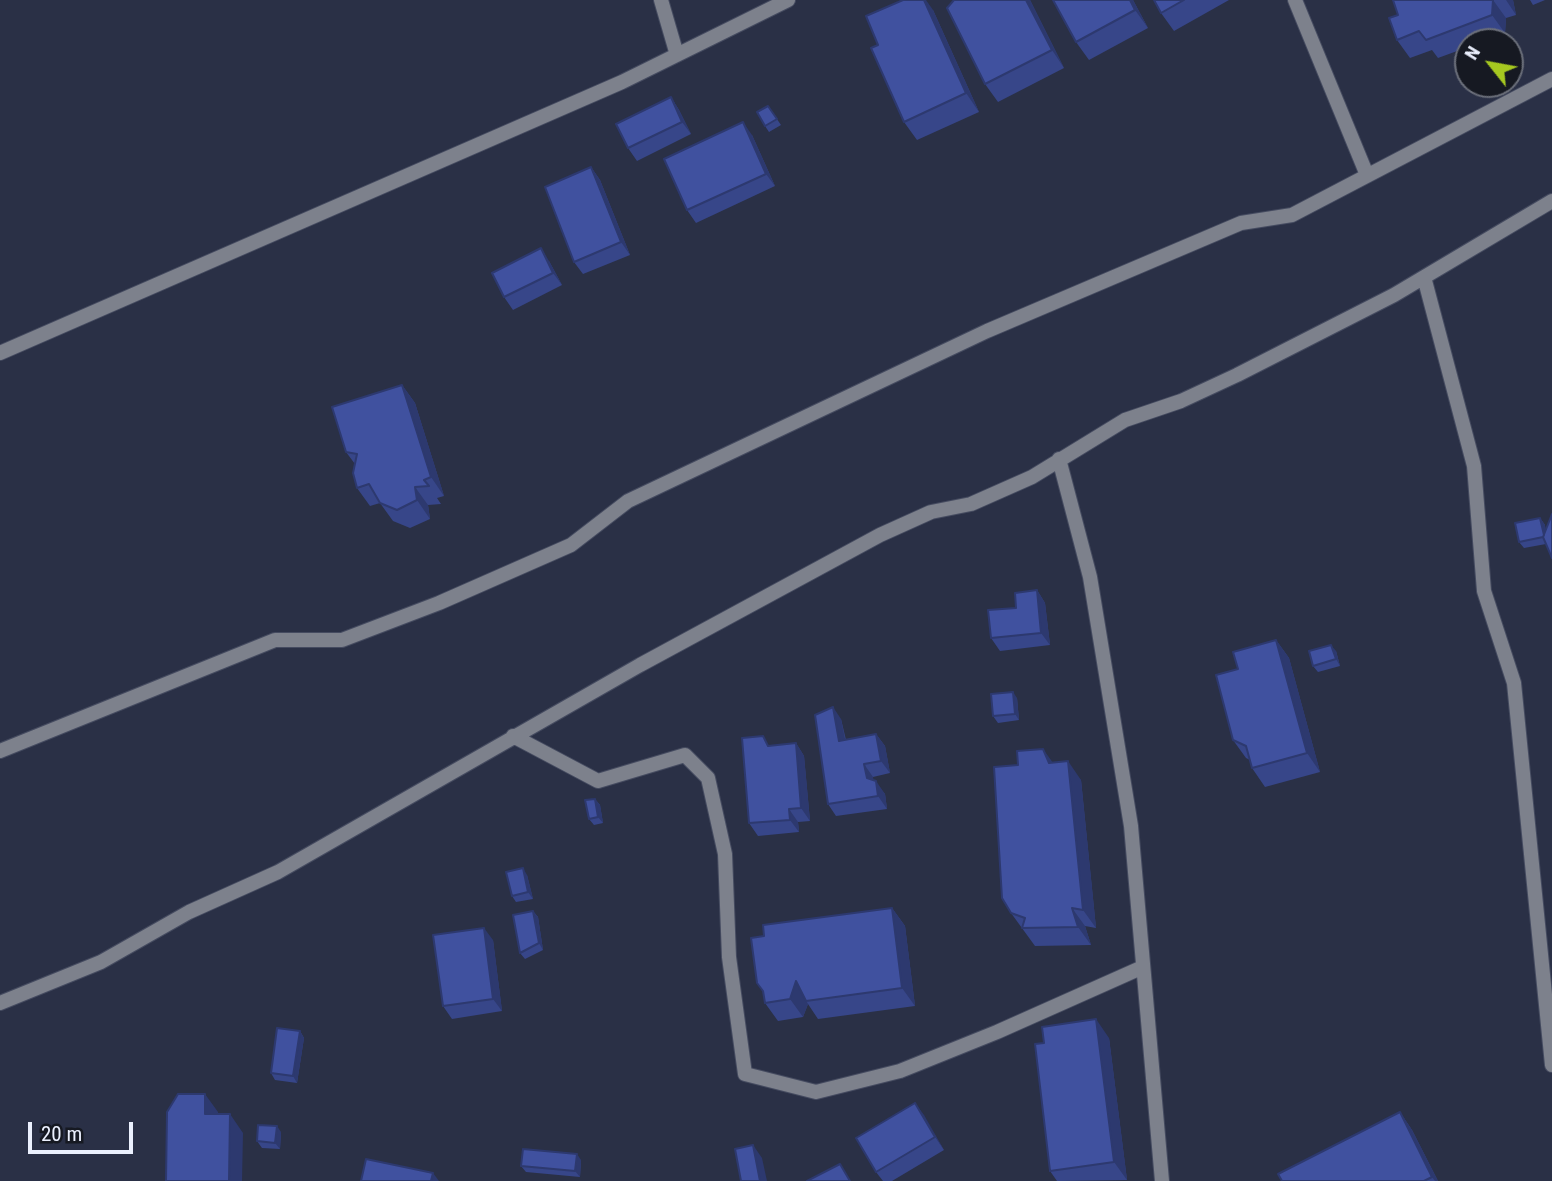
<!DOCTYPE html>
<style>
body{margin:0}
#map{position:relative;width:1552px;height:1181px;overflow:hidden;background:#2a3046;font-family:"Roboto Condensed",sans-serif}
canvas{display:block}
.north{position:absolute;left:1454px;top:28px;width:70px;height:70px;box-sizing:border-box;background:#161922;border:2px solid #6b6f7a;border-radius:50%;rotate:301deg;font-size:19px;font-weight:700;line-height:28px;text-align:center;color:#ebf0fe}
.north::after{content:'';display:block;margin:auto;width:24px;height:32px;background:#a6c820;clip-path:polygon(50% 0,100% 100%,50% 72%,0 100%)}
.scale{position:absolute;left:28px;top:1122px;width:105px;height:32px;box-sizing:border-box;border:4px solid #ebf0fe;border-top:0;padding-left:9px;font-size:21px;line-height:24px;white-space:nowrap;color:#ebf0fe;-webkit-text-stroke:5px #161922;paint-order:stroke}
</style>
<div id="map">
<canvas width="1552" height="1181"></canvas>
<div class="north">N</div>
<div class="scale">20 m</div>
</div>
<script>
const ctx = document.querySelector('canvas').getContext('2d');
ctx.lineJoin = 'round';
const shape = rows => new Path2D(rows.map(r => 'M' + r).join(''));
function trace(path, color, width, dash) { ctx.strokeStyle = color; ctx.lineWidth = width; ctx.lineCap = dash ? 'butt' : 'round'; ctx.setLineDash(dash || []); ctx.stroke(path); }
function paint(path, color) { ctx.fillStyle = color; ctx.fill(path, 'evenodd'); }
const street = shape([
 [661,0,677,55],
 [1295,0,1367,175],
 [1424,277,1474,466,1484,591,1514,683,1552,1065],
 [0,353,622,82,788,0],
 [1059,459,1090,577,1131,826,1162,1181],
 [513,736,598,781,685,755,708,778,725,854,729,957,745,1074,816,1092,900,1071,997,1032,1143,967],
 [0,751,275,640,342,640,439,603,571,545,628,501,987,331,1241,223,1292,215,1552,79],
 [0,1003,101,962,189,912,278,872,640,665,880,535,931,512,971,504,1032,477,1125,420,1181,401,1237,375,1394,295,1552,201]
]);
const wall = shape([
 [954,0,1030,0,1064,68,998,102,985,84],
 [1133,0,1148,28,1089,60,1076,42],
 [1154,0,1229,0,1174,31,1161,13],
 [1393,0,1513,0,1516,15,1506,18,1505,33,1481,42,1468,42,1468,47,1438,58,1432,50,1410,58,1397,40,1398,15],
 [1530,0,1545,0,1533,5],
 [933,10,979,112,917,140,904,122,878,45],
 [671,97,679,110,691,134,637,161,628,148],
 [768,106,781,125,769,132,765,126],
 [752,135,775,186,696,223,687,210],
 [591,167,600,180,630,255,583,274,574,262],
 [549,261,562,285,513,310,504,297],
 [402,385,415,403,444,496,437,498,441,504,428,505,430,519,410,528,393,521,380,503,370,506,357,488,355,464,346,452],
 [1540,518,1545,525,1546,544,1524,548,1519,542],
 [1037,590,1045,603,1050,645,1000,651,991,638,1016,608],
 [1276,640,1289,658,1320,772,1265,787,1252,768,1250,760,1246,758,1233,740,1238,669],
 [1336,651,1340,666,1318,672,1313,666],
 [1017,698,1019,720,998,723,993,716],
 [841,719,846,740,876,734,885,746,890,773,873,777,873,780,885,794,887,809,836,816,828,804],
 [796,743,804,756,810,821,798,822,799,832,758,836,749,823,770,746],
 [1053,763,1081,780,1096,928,1085,926,1091,945,1035,946,1011,913,1018,765],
 [595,799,600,805,603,823,594,825,589,819],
 [527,875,533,899,516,902,512,896],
 [892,908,905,926,915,1006,818,1019,808,1004,803,1017,778,1021,765,1003,763,992,757,983,764,936],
 [533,911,538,917,543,950,525,959,520,953],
 [493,940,502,1011,452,1019,443,1006],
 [300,1031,304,1038,297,1083,275,1080,271,1073],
 [1109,1038,1127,1180,1057,1181,1050,1171],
 [915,1103,944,1150,892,1181,883,1181,876,1172],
 [1400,1112,1412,1130,1438,1181,1282,1181],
 [281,1132,280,1149,262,1148,257,1141],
 [581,1160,580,1177,526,1172,521,1166]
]);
const shadedWall = shape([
 [924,0,926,0,933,10,979,112,966,93],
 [1026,0,1030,0,1064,68,1052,50],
 [1130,0,1133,0,1148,28,1135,10],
 [1493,0,1506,18,1505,33,1492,15],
 [1506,0,1513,0,1516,15],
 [671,97,679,110,691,134,682,122],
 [743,122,752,135,775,186,766,174],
 [591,167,600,180,630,255,621,242],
 [541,248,549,261,562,285,553,273],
 [402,385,415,403,444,496,431,477],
 [415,487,428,505,430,519,417,500],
 [1540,518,1545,525,1548,543,1544,537],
 [1037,590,1045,603,1050,645,1041,633],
 [1276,640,1289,658,1320,772,1307,753],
 [1331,645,1336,651,1340,666,1336,659],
 [1013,692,1017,698,1019,720,1015,714],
 [833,707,841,719,848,754,839,741],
 [876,734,885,746,890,773,881,761],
 [796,743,804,756,810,821,801,808],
 [1043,749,1056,767,1049,763],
 [1068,761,1081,780,1096,928,1083,910],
 [864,764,873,777,876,791,867,778],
 [876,781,885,794,887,809,878,796],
 [595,799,600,805,603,823,598,817],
 [789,809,798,822,799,832,790,820],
 [523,868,527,875,533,899,528,892],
 [892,908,905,926,915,1006,902,988],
 [1072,908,1085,926,1091,945,1078,927],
 [533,911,538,917,543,950,539,943],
 [484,928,493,940,502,1011,493,999],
 [796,981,808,1004,803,1017,790,999],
 [1096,1019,1109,1038,1127,1180,1114,1162],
 [300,1031,304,1038,297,1083,293,1076],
 [205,1094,218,1112,218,1132,205,1114],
 [915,1103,924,1115,944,1150,935,1137],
 [1400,1112,1412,1130,1438,1181,1435,1181,1432,1177],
 [230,1114,243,1133,242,1181,229,1181],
 [277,1126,281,1132,280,1149,275,1143],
 [753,1145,762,1158,767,1181,760,1181],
 [577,1154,581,1160,580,1177,575,1171],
 [433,1173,439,1181,431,1181]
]);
const building = shape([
 [903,0,924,0,966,93,904,122,871,48,878,45,866,16,903,0],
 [954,0,1026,0,1052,50,985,84,947,8,954,0],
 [1053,0,1130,0,1135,10,1076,42,1053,0],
 [1154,0,1184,0,1161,13,1154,0],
 [1393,0,1493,0,1492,15,1426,40,1419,31,1397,40,1389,18,1398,15,1393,0],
 [671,97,682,122,628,148,616,124,671,97],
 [768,106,777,119,765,126,757,112,768,106],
 [743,122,766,174,687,210,664,159,743,122],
 [591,167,621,242,574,262,545,187,591,167],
 [541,248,553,273,504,297,492,273,541,248],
 [402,385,431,477,424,480,429,486,415,487,417,500,397,510,380,503,369,484,357,488,353,473,357,454,346,452,332,407,402,385],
 [1552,514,1552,558,1543,537,1552,514],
 [1540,518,1544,535,1543,537,1519,542,1515,523,1540,518],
 [1037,590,1041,633,991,638,988,610,1016,608,1015,593,1037,590],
 [1276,640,1307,753,1252,768,1246,746,1233,740,1216,675,1238,669,1233,652,1276,640],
 [1331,645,1336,659,1313,666,1309,651,1331,645],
 [1013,692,1015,714,993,716,991,694,1013,692],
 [833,707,839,741,876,734,881,761,864,764,867,778,876,781,878,796,828,804,815,715,833,707],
 [763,736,768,746,796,743,801,808,789,809,790,820,749,823,742,738,763,736],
 [1043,749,1049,763,1068,761,1083,910,1072,908,1078,927,1022,928,1025,918,1011,913,1002,898,994,767,1018,765,1017,751,1043,749],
 [595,799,598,817,589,819,585,800,595,799],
 [523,868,528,892,512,896,506,872,523,868],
 [892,908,902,988,806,1001,796,981,790,999,765,1003,763,991,757,983,751,938,764,936,763,925,892,908],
 [533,911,539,943,520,953,513,915,533,911],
 [484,928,493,999,443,1006,433,935,484,928],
 [1096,1019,1114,1162,1050,1171,1035,1044,1044,1043,1042,1027,1096,1019],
 [277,1028,300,1031,293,1076,271,1073,277,1028],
 [178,1094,205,1094,205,1114,230,1114,229,1181,166,1181,167,1112,178,1094],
 [915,1103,935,1137,876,1172,856,1138,915,1103],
 [1400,1112,1432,1177,1424,1181,1282,1181,1278,1174,1400,1112],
 [258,1125,277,1126,275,1143,257,1141,258,1125],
 [753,1145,760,1181,741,1181,735,1149,753,1145],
 [523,1149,577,1154,575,1171,521,1166,523,1149],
 [366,1159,433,1173,431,1181,361,1181,366,1159],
 [840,1164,850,1181,807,1181,840,1164]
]);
trace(street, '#454b60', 16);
trace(street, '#7d818c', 14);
paint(wall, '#374689');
paint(shadedWall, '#2d396f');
paint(building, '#40519f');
trace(building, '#2d396f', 2);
</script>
